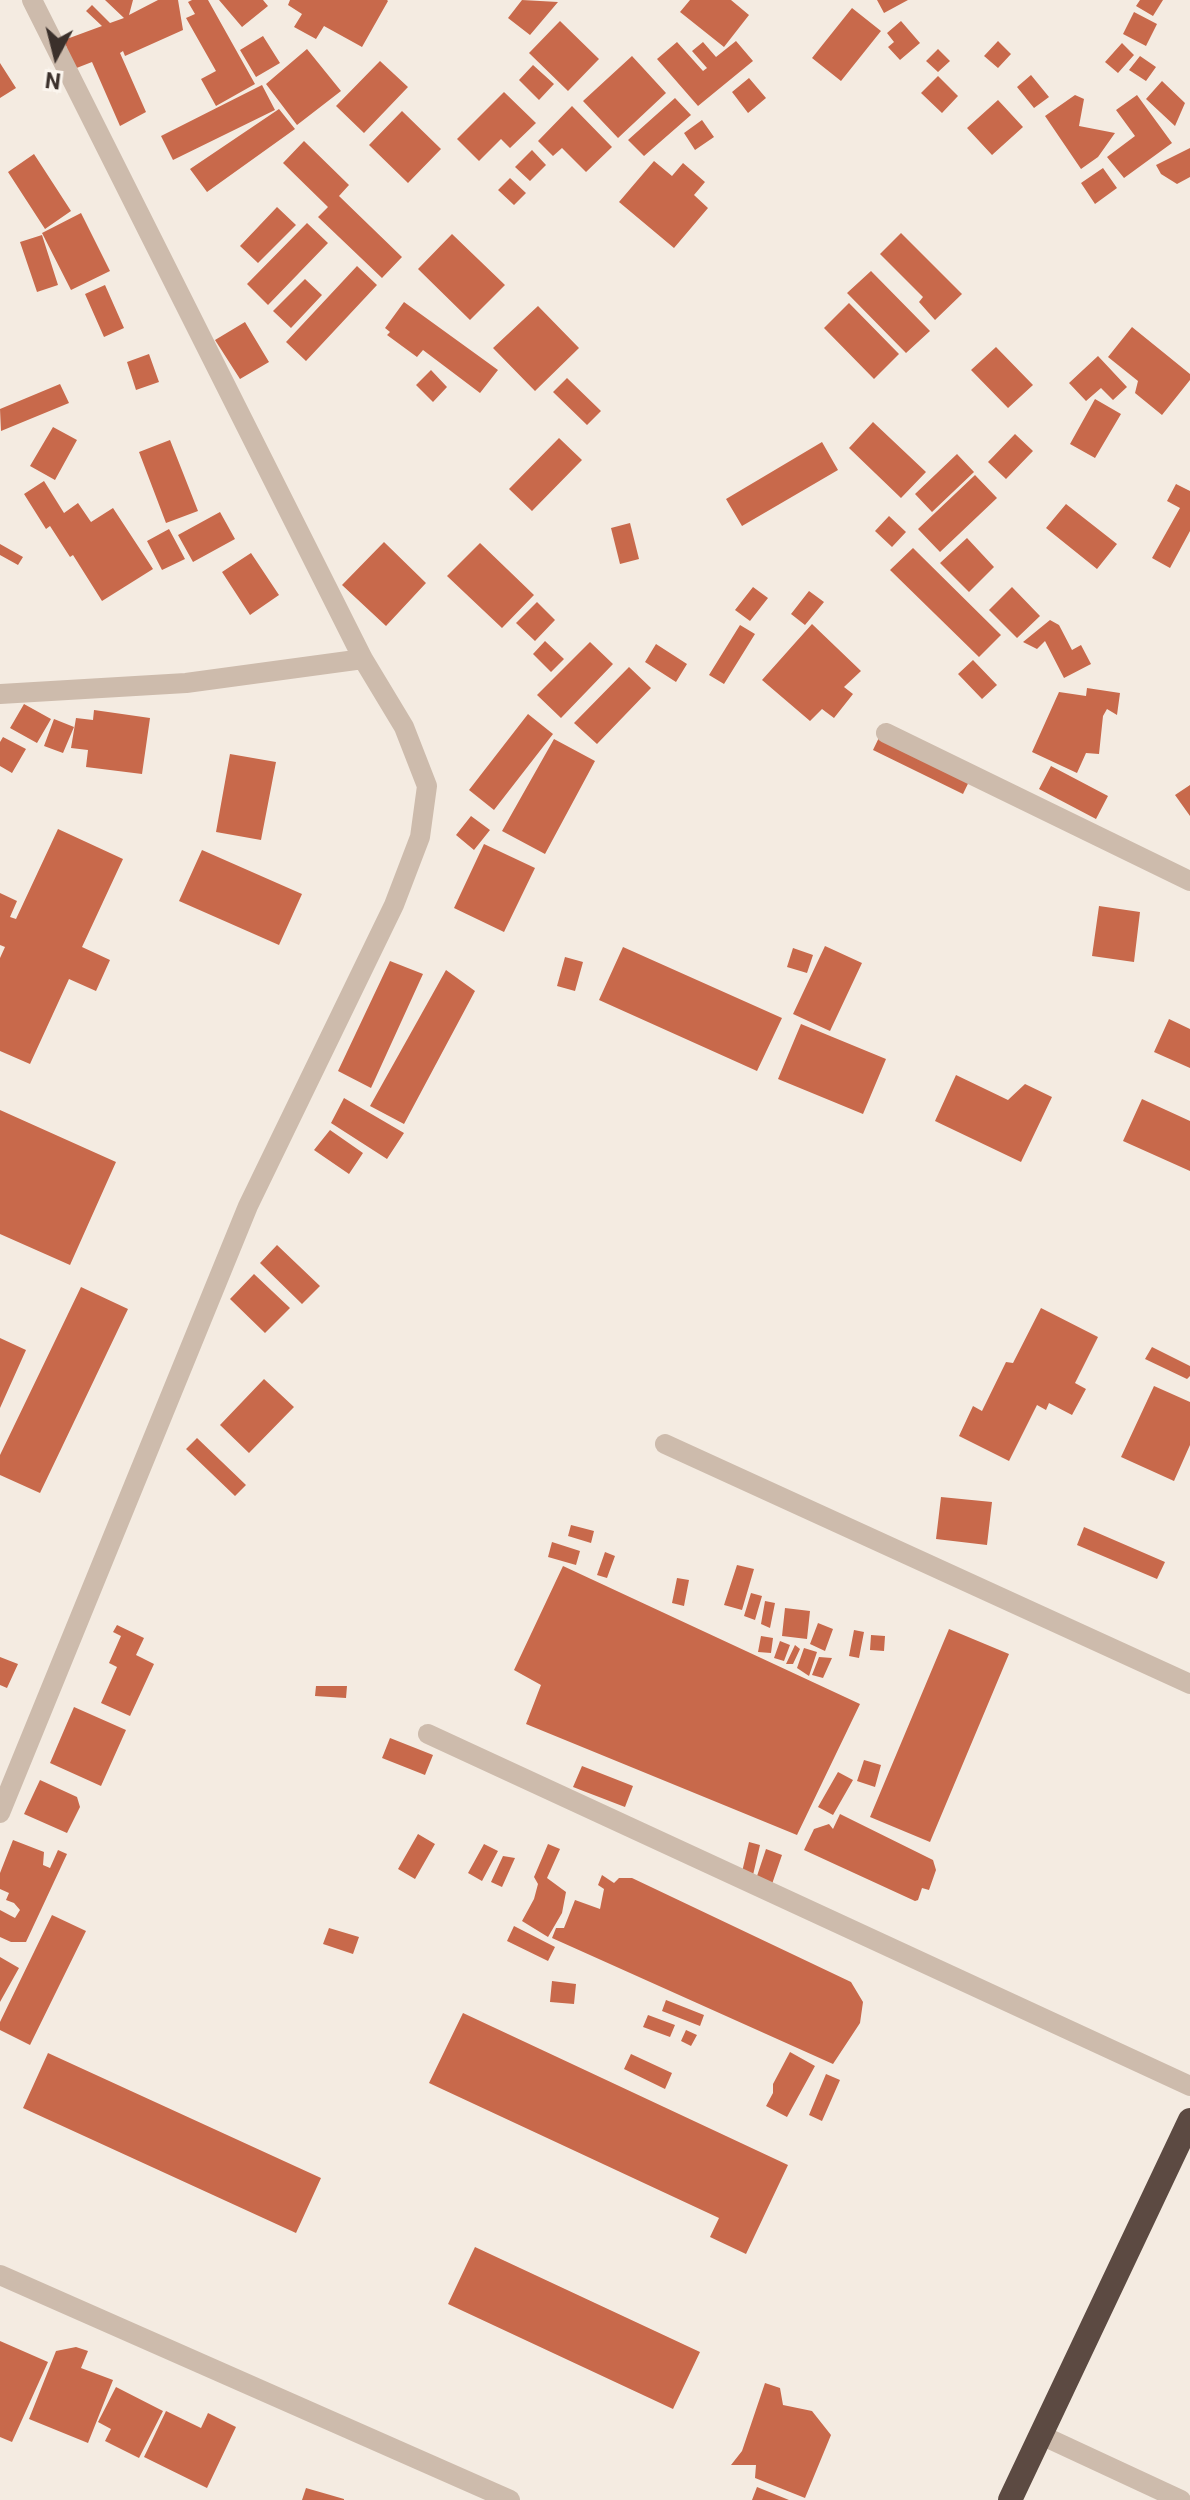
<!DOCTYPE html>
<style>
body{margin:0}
#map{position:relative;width:1190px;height:2500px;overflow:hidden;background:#f4ebe1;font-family:Roboto,sans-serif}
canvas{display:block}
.north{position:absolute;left:16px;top:16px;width:80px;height:80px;-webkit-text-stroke:6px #fbf5ee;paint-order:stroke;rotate:187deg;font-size:22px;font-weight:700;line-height:32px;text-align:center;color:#3b302b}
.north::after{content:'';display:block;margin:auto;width:28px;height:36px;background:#3b302b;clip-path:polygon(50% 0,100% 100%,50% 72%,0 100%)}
</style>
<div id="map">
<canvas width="1190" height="2500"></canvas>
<div class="north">N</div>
</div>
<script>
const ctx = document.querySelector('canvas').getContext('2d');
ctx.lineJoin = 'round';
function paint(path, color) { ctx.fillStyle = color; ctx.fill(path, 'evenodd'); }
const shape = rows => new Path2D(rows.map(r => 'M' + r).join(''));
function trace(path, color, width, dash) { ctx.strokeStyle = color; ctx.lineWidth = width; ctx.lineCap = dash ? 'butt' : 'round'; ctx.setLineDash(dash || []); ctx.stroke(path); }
const building = shape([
 [105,0,133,0,129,15,158,0,178,0,183,30,125,56,123,51,120,53,146,112,120,126,92,62,74,69,64,40,102,26,86,11,92,5,110,23,124,18],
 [192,0,208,0,255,84,216,106,201,79,216,71,186,18,195,14,188,2],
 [219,0,263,0,268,6,242,27],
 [290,0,387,0,388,1,362,47,324,26,316,39,294,27,302,14,288,5],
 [522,0,558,2,530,35,508,18],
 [690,0,731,0,749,15,724,47,680,12],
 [877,0,908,0,884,13],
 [1140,0,1163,0,1153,16,1136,6],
 [852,8,881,31,841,81,812,58],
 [1134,12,1157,24,1146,46,1123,34],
 [560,21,599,59,568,91,529,53],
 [901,21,920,43,900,60,888,47,894,42,887,33],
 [263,36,280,63,256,77,240,50],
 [736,41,753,61,698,106,657,59,677,42,703,71,707,68,692,51,703,42,716,57],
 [998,41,1011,54,998,68,984,56],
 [1122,43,1134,55,1118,73,1105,62],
 [307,49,341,91,297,125,266,84],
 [938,49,950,61,938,72,926,61],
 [632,56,666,93,618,138,583,101],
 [1140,56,1156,67,1146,81,1129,70],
 [380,61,408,87,364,133,336,106],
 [0,63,16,88,0,98],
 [533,65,554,84,539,100,519,80],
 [1031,75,1049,97,1034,108,1017,87],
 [938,76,958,96,942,113,921,93],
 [749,78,766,98,748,113,732,92],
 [1162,81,1185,103,1175,126,1146,99],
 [262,85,275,110,173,160,161,136],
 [504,92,536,123,510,148,501,139,479,161,457,139],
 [1075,95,1084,99,1079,126,1115,133,1098,157,1081,169,1045,116],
 [1137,95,1172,143,1124,178,1107,157,1135,136,1116,110],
 [675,98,691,115,644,156,628,140],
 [998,100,1023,127,992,155,967,128],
 [572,106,612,147,586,172,562,148,553,156,538,141],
 [279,109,295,129,207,192,190,169],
 [402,111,441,149,408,183,369,145],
 [702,120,714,137,695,150,684,133],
 [304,141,349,185,339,196,402,257,382,278,318,217,328,207,283,163],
 [1190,148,1190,177,1177,184,1161,174,1156,165],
 [532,150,546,165,530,181,515,167],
 [34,154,71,211,45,229,8,172],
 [654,161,672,176,683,163,705,182,694,195,708,208,674,248,619,202],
 [1103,168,1117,188,1095,204,1081,183],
 [510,178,526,193,514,205,498,190],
 [277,207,296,225,258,263,240,246],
 [81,213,110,271,71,290,42,233],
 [307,223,328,243,268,305,247,284],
 [901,233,962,294,935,320,919,302,923,297,880,254],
 [452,234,505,285,470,320,418,269],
 [42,235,58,285,37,292,20,242],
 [357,266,377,285,306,361,286,342],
 [871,271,930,331,906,353,847,293],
 [305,279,322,295,291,328,273,311],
 [105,285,124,328,104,337,85,294],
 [404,302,498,370,480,393,423,350,417,357,387,335,390,332,385,328],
 [849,303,899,354,874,379,824,328],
 [538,306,579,348,535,391,493,348],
 [245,322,269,362,240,379,215,340],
 [1132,327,1190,374,1190,380,1162,415,1135,393,1138,381,1108,357],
 [996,347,1033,385,1008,408,971,370],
 [149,354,159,382,136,390,127,362],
 [1098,356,1127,387,1113,400,1101,388,1086,401,1069,383],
 [431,370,447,387,433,402,416,385],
 [567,378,601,411,587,425,553,392],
 [60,384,69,403,1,431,0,409],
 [1095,399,1121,414,1095,458,1070,444],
 [873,422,926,472,901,498,849,448],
 [53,427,77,440,55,480,30,466],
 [1015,434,1033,451,1006,479,988,462],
 [559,438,582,460,532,511,509,489],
 [170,440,198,511,166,523,139,452],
 [822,442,838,470,742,526,726,499],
 [957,454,974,472,932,512,915,494],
 [975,475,997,498,940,552,918,529],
 [44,481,64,513,78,503,91,522,113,508,153,569,102,601,73,555,70,557,50,526,46,529,24,494],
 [1176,484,1190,491,1190,531,1170,568,1152,558,1180,508,1167,501],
 [1066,504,1117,544,1097,569,1046,528],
 [220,512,235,539,193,562,178,535],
 [889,516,906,532,892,547,875,531],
 [630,523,639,559,620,564,611,528],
 [169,529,185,559,162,570,147,541],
 [967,538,994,567,969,592,940,563],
 [384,542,426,583,386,626,342,585],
 [480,543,534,595,502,628,447,576],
 [0,544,23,557,18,565,0,555],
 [913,548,1001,635,979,657,890,570],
 [251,553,279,595,250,615,222,572],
 [753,587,768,598,750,621,735,610],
 [1012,587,1040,616,1017,638,989,610],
 [809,591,824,602,805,625,791,614],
 [537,602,555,620,535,641,516,623],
 [1050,620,1059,625,1072,650,1081,645,1091,664,1064,678,1045,641,1037,649,1023,642],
 [812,624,861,671,844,687,853,694,834,718,822,709,810,721,762,680],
 [740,625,755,634,724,684,709,675],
 [545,641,564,659,551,672,533,654],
 [590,642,613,664,561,718,537,695],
 [656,644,687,664,676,682,645,662],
 [973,660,997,685,982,699,958,674],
 [629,667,651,688,597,744,574,723],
 [1087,688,1120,693,1117,715,1107,709,1103,716,1099,754,1086,753,1077,773,1032,752,1059,692,1086,696],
 [24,704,51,719,37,743,10,728],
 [94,710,150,718,142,774,86,767,88,750,71,748,76,718,93,720],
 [528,714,553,734,494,810,469,790],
 [54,719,74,727,63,753,44,746],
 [886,723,976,767,963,794,873,750],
 [3,737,26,749,12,773,0,766,0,742],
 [554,739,595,761,545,854,502,831],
 [230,754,276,762,261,840,216,832],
 [1051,766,1108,796,1096,819,1039,789],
 [1190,785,1190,816,1175,795],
 [471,816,490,830,474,850,456,835],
 [58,829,123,859,82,947,110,960,96,991,69,979,30,1064,0,1051,0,958,5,947,0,945,0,893,17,901,10,917,16,919],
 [484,844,535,868,504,932,454,908],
 [202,850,302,894,279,945,179,901],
 [1099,906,1140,912,1134,962,1092,956],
 [825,946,862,963,830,1031,793,1014],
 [623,947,782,1018,757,1071,599,1000],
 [793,948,813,955,807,973,787,967],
 [565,957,583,962,575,991,557,986],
 [390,961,423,974,371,1088,338,1071],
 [446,970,475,991,404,1124,370,1106],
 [1169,1019,1190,1029,1190,1068,1154,1052],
 [801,1024,886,1059,863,1114,778,1079],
 [956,1075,1008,1100,1025,1084,1052,1097,1021,1162,935,1121],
 [344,1098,404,1133,387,1159,331,1123],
 [1142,1099,1190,1121,1190,1171,1123,1141],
 [0,1110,116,1162,70,1265,0,1234],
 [330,1130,363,1153,349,1174,314,1150],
 [277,1245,320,1286,302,1304,260,1263],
 [254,1274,290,1308,265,1333,230,1299],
 [81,1287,128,1309,40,1493,0,1475,0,1455],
 [1041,1308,1098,1337,1075,1383,1086,1389,1072,1415,1049,1403,1046,1410,1037,1405,1009,1461,959,1436,973,1406,982,1411,1006,1362,1013,1363],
 [0,1338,26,1350,0,1408],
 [1152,1347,1190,1366,1190,1376,1187,1379,1145,1359],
 [264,1379,294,1407,249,1453,220,1425],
 [1154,1386,1190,1402,1190,1445,1174,1481,1121,1457],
 [197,1438,246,1485,235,1496,186,1449],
 [941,1497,992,1502,987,1545,936,1539],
 [571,1525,594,1531,591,1543,568,1536],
 [1084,1527,1165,1562,1157,1579,1077,1545],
 [552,1542,580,1551,576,1565,548,1557],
 [605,1552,615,1556,607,1578,597,1575],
 [737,1565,754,1569,742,1610,724,1605],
 [563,1566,860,1704,797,1835,526,1724,541,1685,514,1670],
 [677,1578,689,1580,684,1606,672,1603],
 [751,1593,762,1596,755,1620,744,1616],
 [765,1601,775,1603,770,1628,761,1624],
 [785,1608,810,1611,807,1639,782,1636],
 [818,1623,833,1629,825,1651,810,1644],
 [117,1625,144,1638,136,1655,154,1664,130,1716,101,1703,117,1667,109,1663,121,1636,113,1632],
 [949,1629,1009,1654,930,1842,870,1817],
 [854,1630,864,1632,859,1658,849,1656],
 [871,1635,885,1636,884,1651,870,1650],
 [761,1636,773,1638,771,1653,758,1652],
 [780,1641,790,1645,784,1661,774,1658],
 [795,1645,800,1649,793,1664,786,1664],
 [804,1648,817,1652,809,1676,797,1668],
 [0,1657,18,1664,7,1688,0,1685],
 [819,1657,832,1658,823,1678,812,1675],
 [316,1686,347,1686,346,1698,315,1696],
 [74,1707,126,1730,101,1786,50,1763],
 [390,1738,433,1755,425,1775,382,1758],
 [864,1760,881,1765,875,1787,857,1781],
 [582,1766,633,1786,625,1807,573,1787],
 [838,1772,853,1780,833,1815,818,1807],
 [40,1780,77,1797,80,1807,67,1833,24,1814],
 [840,1814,933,1860,936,1870,929,1890,922,1888,918,1900,915,1901,804,1850,814,1829,829,1824,833,1829],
 [418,1834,435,1844,415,1879,398,1869],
 [13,1840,44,1852,43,1865,50,1868,58,1850,67,1854,26,1942,11,1942,0,1937,0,1910,15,1918,20,1910,14,1903,6,1900,9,1893,0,1889,0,1873],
 [749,1842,760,1845,753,1875,742,1872],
 [484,1844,498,1851,482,1881,468,1873],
 [548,1844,560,1849,547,1878,566,1892,562,1913,548,1937,522,1921,534,1899,538,1884,534,1877],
 [766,1849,782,1855,772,1884,756,1879],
 [503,1856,515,1858,502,1887,491,1882],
 [602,1875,614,1883,619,1878,632,1878,851,1982,863,2002,860,2023,833,2064,552,1938,556,1928,564,1928,575,1900,600,1909,604,1889,598,1885],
 [52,1915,86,1931,30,2045,0,2030,0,2022],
 [514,1926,555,1947,548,1961,507,1941],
 [329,1928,359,1937,353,1954,323,1944],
 [0,1957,19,1968,0,2002],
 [552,1981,576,1984,574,2004,550,2002],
 [666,2000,704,2015,700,2026,662,2011],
 [463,2013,788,2165,746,2254,710,2237,719,2218,429,2083],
 [648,2015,675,2025,670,2037,643,2027],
 [686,2030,697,2035,691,2046,681,2041],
 [790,2052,815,2066,787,2117,766,2106,773,2093,773,2084],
 [48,2053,321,2178,296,2233,23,2108],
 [631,2054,672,2073,665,2089,624,2069],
 [826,2074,840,2080,822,2121,809,2115],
 [475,2247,700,2352,673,2409,448,2304],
 [0,2341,48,2362,12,2442,0,2437],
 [76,2347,88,2351,81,2368,113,2380,88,2443,29,2419,56,2351],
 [765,2383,780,2388,783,2405,812,2411,831,2435,805,2498,755,2478,756,2465,731,2465,742,2451],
 [116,2387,163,2411,139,2458,105,2441,111,2429,98,2422],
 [166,2411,201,2428,208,2413,236,2427,207,2488,144,2457],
 [757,2487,789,2500,752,2500],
 [306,2488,344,2499,344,2500,302,2500]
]);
const street = shape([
 [0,694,186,683,363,659],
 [886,733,1190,881],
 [665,1444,1190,1684],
 [428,1734,1190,2086],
 [0,1813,248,1206,394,905,420,837,427,786,404,727,363,659,32,0],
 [0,2275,510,2500],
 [1041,2435,1181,2500]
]);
const highway = shape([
 [1010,2500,1190,2120]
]);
paint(building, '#c8694b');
trace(street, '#cdbbac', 20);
trace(highway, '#5c4a42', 24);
</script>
